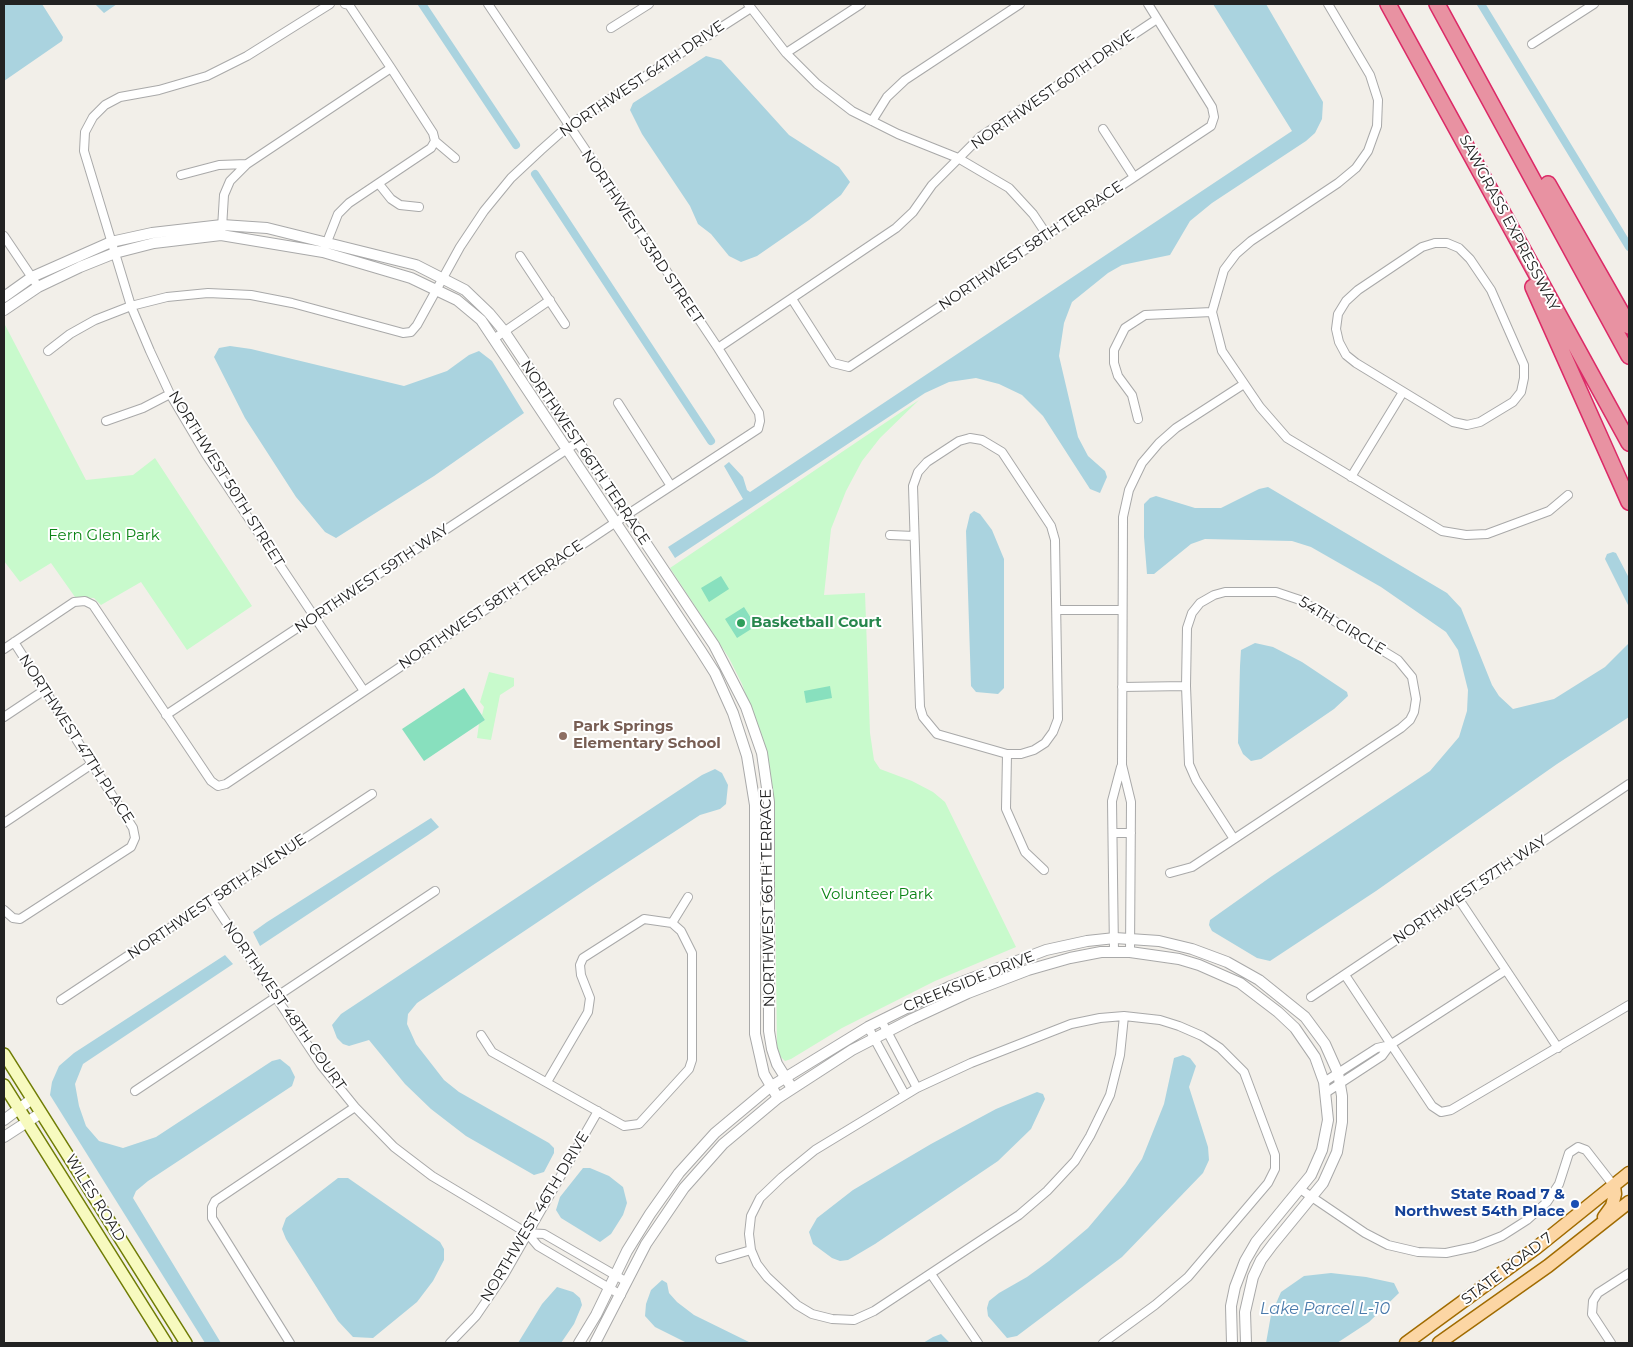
<!DOCTYPE html>
<style>
body{margin:0}
#map{position:relative;width:1633px;height:1347px;overflow:hidden;background:#f2efe9;font-family:Montserrat,sans-serif}
canvas{display:block}
.frame{position:absolute;inset:0;border:5px solid #222;pointer-events:none}
</style>
<div id="map">
<canvas width="1633" height="1347"></canvas>
<div class="frame"></div>
</div>
<script>
const ctx = document.querySelector('canvas').getContext('2d');
ctx.lineJoin = 'round';
function paint(path, color) { ctx.fillStyle = color; ctx.fill(path, 'evenodd'); }
const shape = rows => new Path2D(rows.map(r => 'M' + r).join(''));
function trace(path, color, width, dash) { ctx.strokeStyle = color; ctx.lineWidth = width; ctx.lineCap = dash ? 'butt' : 'round'; ctx.setLineDash(dash || []); ctx.stroke(path); }
function label(font, color, halo, rows, align = 'center') {
  ctx.font = font + ' Montserrat,sans-serif'; ctx.lineWidth = 4; ctx.setLineDash([]); ctx.textBaseline = 'middle'; ctx.strokeStyle = halo; ctx.fillStyle = color; for (const [text, x, y, turn = 0] of rows) {
    ctx.save(); ctx.translate(x, y); ctx.rotate((+turn || 0) * Math.PI / 180); ctx.textAlign = isNaN(turn) ? turn : align; if (halo) ctx.strokeText(text, 0, 0); ctx.fillText(text, 0, 0); ctx.restore();
  }
}
const park = shape([
 [4,323,86,480,133,475,155,458,252,606,187,650,141,582,101,605,94,598,75,597,51,563,20,582,4,561],
 [919,400,880,438,862,461,846,491,831,529,824,595,865,593,870,733,874,760,880,769,912,781,933,792,945,802,1016,947,935,981,842,1028,791,1059,785,1061,780,1056,777,1046,774,799,755,721,742,684,729,658,670,568],
 [489,672,514,678,514,686,500,695,491,740,477,738,479,724,485,720,482,715,484,707,480,702]
]);
const pitch = shape([
 [721,576,729,589,709,602,701,588],
 [744,607,756,626,737,638,725,619],
 [830,686,832,698,806,703,804,691],
 [464,688,485,720,424,761,402,729]
]);
const water = shape([
 [4,4,42,4,63,37,62,41,4,81],
 [95,4,117,4,104,13],
 [1213,4,1266,4,1323,102,1322,119,1315,133,1306,141,1212,203,1190,221,1170,255,1122,265,1108,273,1072,302,1064,323,1059,356,1078,437,1088,456,1105,471,1107,477,1100,493,1090,489,1043,416,1022,395,999,384,976,378,949,382,925,393,675,558,668,547,743,499,724,466,729,462,743,477,747,490,750,492,1292,131],
 [706,56,721,60,789,135,839,167,850,182,841,195,809,220,757,256,741,262,729,256,711,234,698,224,690,206,642,134,630,110,633,103],
 [230,346,251,349,404,386,447,371,469,355,479,351,492,361,524,413,434,476,336,538,325,532,296,497,245,418,214,357,219,348],
 [1268,487,1447,593,1461,608,1492,685,1499,696,1513,709,1554,699,1605,667,1629,643,1629,717,1557,764,1376,891,1270,961,1257,958,1212,931,1209,925,1210,920,1272,876,1430,771,1459,737,1467,711,1468,690,1458,650,1446,632,1381,587,1311,547,1292,541,1205,539,1191,544,1154,574,1147,574,1144,537,1144,504,1150,498,1156,496,1195,508,1221,508,1259,489],
 [974,511,980,514,992,530,1004,559,1004,688,998,694,976,692,971,686,966,531,970,514],
 [1613,552,1616,553,1629,578,1629,607,1605,559,1607,554],
 [1255,643,1273,647,1302,662,1347,692,1348,696,1334,709,1261,759,1251,761,1243,754,1238,743,1240,666,1241,650],
 [715,769,722,773,728,785,726,804,720,809,700,815,593,885,417,1003,408,1014,407,1024,416,1044,444,1080,459,1092,549,1143,554,1148,554,1153,544,1172,534,1175,466,1136,431,1109,405,1084,369,1040,349,1046,343,1044,337,1038,332,1025,341,1014,702,775],
 [431,818,439,827,428,835,260,946,253,932,267,922],
 [225,955,233,964,83,1064,75,1084,79,1106,86,1126,99,1141,123,1148,156,1137,272,1061,280,1059,290,1067,295,1077,292,1086,148,1181,136,1191,133,1198,221,1343,205,1343,50,1095,52,1082,59,1066,74,1053],
 [1183,1055,1190,1058,1196,1066,1189,1087,1208,1147,1209,1160,1203,1173,1122,1257,1017,1336,1007,1338,988,1316,987,1308,989,1301,999,1293,1027,1277,1049,1261,1088,1228,1125,1184,1142,1159,1164,1104,1174,1058],
 [1037,1092,1043,1094,1045,1099,1031,1129,998,1161,875,1244,848,1260,840,1261,832,1258,813,1244,809,1232,817,1218,853,1190,931,1144,996,1109],
 [583,1168,590,1168,609,1176,623,1187,627,1203,623,1215,611,1234,600,1242,561,1218,556,1210,560,1197],
 [338,1178,348,1178,440,1242,444,1249,444,1260,433,1281,417,1302,373,1338,353,1337,338,1321,286,1239,282,1229,286,1218],
 [1331,1273,1366,1277,1394,1283,1399,1293,1369,1322,1337,1343,1266,1343,1271,1315,1281,1292,1304,1276],
 [662,1280,667,1283,669,1293,677,1302,694,1315,751,1343,687,1343,655,1327,645,1316,646,1304,651,1290],
 [557,1287,573,1292,580,1298,582,1305,574,1324,561,1343,518,1343,542,1304],
 [941,1334,950,1343,923,1343,933,1337]
]);
const canal = shape([
 [422,4,516,145],
 [1481,4,1629,247],
 [535,174,711,441]
]);
const minor = shape([
 [330,4,247,56,207,76,159,90,120,97,105,105,93,117,85,132,84,151,131,306,150,351,170,394,205,453,364,691],
 [345,4,349,5,391,68,433,133,435,141,455,158],
 [748,4,786,53,817,84,852,111,898,134,958,158,1009,188,1033,214,1047,235],
 [1328,4,1370,75,1378,100,1377,126,1368,151,1356,168,1338,183,1251,241,1236,254,1224,270,1212,312,1222,351,1260,407,1287,438,1442,531,1466,535,1487,534,1549,511,1568,495],
 [611,28,649,4],
 [1532,44,1594,4],
 [786,53,861,4],
 [872,121,887,97,905,80,1020,4],
 [1103,129,1134,177],
 [181,175,219,165,247,164,391,68],
 [379,184,391,199,400,205,419,207],
 [222,228,224,195,230,181,247,164],
 [4,236,35,282],
 [1435,243,1447,243,1459,248,1470,259,1491,290,1524,365,1524,378,1521,392,1513,402,1480,422,1467,425,1453,422,1356,363,1346,355,1339,342,1336,329,1338,314,1346,301,1358,290,1422,247,1435,243],
 [325,247,338,214,349,203,431,148,435,141],
 [520,256,565,324],
 [792,299,833,363,849,367,1211,126,1214,117,1212,107,1148,4],
 [495,338,550,300],
 [718,348,896,228,913,212,932,185,980,137,1157,19],
 [48,351,70,334,95,320,131,306,167,297,208,293,251,295,292,303,403,333,411,332,417,325,460,247,484,211,511,178,541,150,568,126,751,8],
 [618,403,671,486],
 [1138,419,1132,395,1118,376,1114,363,1114,350,1125,328,1145,315,1212,312],
 [106,421,143,408,170,394],
 [970,438,982,440,1002,452,1051,526,1055,540,1058,719,1053,732,1045,743,1034,750,1021,754,1007,754,937,734,923,717,920,707,913,486,918,472,927,462,959,441,970,438],
 [1351,477,1403,392],
 [890,535,914,536],
 [1057,610,1121,610],
 [4,649,74,602,85,601,93,605,211,781,218,786,226,784,616,522,758,429,760,421,759,413,718,348,488,4],
 [1122,687,1186,686],
 [166,715,578,442],
 [4,717,43,691],
 [1007,754,1006,809,1025,852,1044,870],
 [4,823,92,764],
 [1113,833,1131,833],
 [1170,873,1192,867,1401,728,1410,720,1414,712,1416,699,1412,677,1398,660,1300,600,1276,592,1225,592,1214,595,1200,603,1192,613,1187,628,1186,686,1189,764,1196,780,1234,839],
 [1458,898,1558,1048],
 [212,901,321,1065,355,1107,394,1147,432,1176,527,1233,538,1246,621,1295],
 [4,910,13,918,20,919,131,847,135,838,133,828,14,642],
 [672,923,688,897],
 [1114,952,1112,801,1121,767],
 [1130,952,1131,802,1122,765,1123,517,1129,490,1142,463,1159,443,1176,428,1244,384],
 [1345,975,1432,1106,1441,1112,1451,1110,1629,1005],
 [1311,997,1629,784],
 [61,1000,372,794],
 [881,1020,917,1088],
 [868,1027,905,1095],
 [481,1035,492,1052,624,1126,639,1124,689,1069,692,1060,692,953,681,931,672,923,644,919,583,958,580,965,581,975,590,998,588,1012,547,1082],
 [1324,1082,1377,1048,1390,1045,1506,970],
 [135,1091,435,891],
 [1327,1092,1382,1056,1390,1045],
 [1300,1189,1365,1233,1388,1245,1418,1252,1446,1253,1474,1247,1502,1236,1527,1220,1547,1202,1559,1184,1569,1153,1578,1147,1586,1150,1614,1186],
 [527,1233,544,1234,627,1282],
 [720,1259,751,1250],
 [931,1274,978,1343],
 [290,1343,212,1218,212,1207,215,1201,355,1107],
 [450,1343,476,1316,504,1275,598,1111],
 [1103,1343,1155,1305,1188,1277,1268,1183,1275,1169,1275,1155,1244,1072,1220,1048,1202,1036,1179,1026,1160,1020,1124,1016,1100,1018,1071,1024,971,1063,917,1088,815,1150,782,1177,760,1198,751,1216,749,1234,751,1250,757,1264,767,1277,797,1305,812,1314,832,1319,854,1320,874,1311,1019,1215,1047,1191,1075,1161,1090,1136,1110,1095,1120,1055,1124,1016],
 [1611,1343,1592,1314,1593,1301,1598,1293,1629,1273]
]);
const tertiary = shape([
 [4,297,32,277,111,242,152,233,222,225,267,228,416,265,465,290,489,313,504,331,714,645,746,707,762,753,769,802,769,1031,772,1049,777,1064,792,1088],
 [4,310,38,287,80,267,115,253,154,243,221,235,323,252,411,278,457,300,481,320,701,651,715,673,733,713,747,756,755,805,755,1034,764,1074,778,1098],
 [4,1120,32,1099],
 [4,1137,41,1113],
 [579,1343,596,1315,627,1251,650,1214,679,1173,715,1133,770,1087,868,1027,951,986,1046,950,1087,941,1115,938,1159,941,1192,949,1227,962,1259,980,1305,1017,1325,1044,1338,1073,1342,1096,1342,1122,1337,1152,1323,1183,1273,1244,1261,1260,1253,1277,1245,1312,1246,1343],
 [595,1343,646,1244,684,1188,723,1144,778,1098,852,1050,912,1019,968,993,1028,970,1070,958,1101,952,1130,952,1179,959,1199,965,1240,983,1278,1012,1295,1028,1315,1057,1324,1082,1328,1120,1322,1150,1311,1175,1256,1242,1245,1261,1235,1287,1231,1306,1232,1343]
]);
const secondary = shape([
 [4,1054,186,1343],
 [4,1085,166,1343]
]);
const primary = shape([
 [1604,1217,1612,1206,1615,1194,1614,1186],
 [1406,1343,1536,1248,1629,1173],
 [1439,1343,1548,1266,1629,1202]
]);
const motorway = shape([
 [1388,4,1629,443],
 [1437,4,1629,356],
 [1548,184,1629,326],
 [1533,287,1629,502]
]);
const markers = [
 [741,623,5,"#2e9e5b"],
 [563,736,5,"#8d6e63"],
 [1575,1204,5,"#1a4fb4"]
];
const streetNames = [
 ["NORTHWEST 64TH DRIVE",642,79,-34],
 ["NORTHWEST 60TH DRIVE",1053,90,-35],
 ["SAWGRASS EXPRESSWAY",1509,223,62],
 ["NORTHWEST 53RD STREET",642,237,56],
 ["NORTHWEST 58TH TERRACE",1031,246,-34],
 ["NORTHWEST 66TH TERRACE",585,453,56],
 ["NORTHWEST 50TH STREET",226,479,58],
 ["NORTHWEST 59TH WAY",372,579,-34],
 ["NORTHWEST 58TH TERRACE",491,605,-34],
 ["54TH CIRCLE",1342,626,31],
 ["NORTHWEST 47TH PLACE",76,739,57],
 ["NORTHWEST 57TH WAY",1470,890,-34],
 ["NORTHWEST 58TH AVENUE",217,897,-34],
 ["NORTHWEST 66TH TERRACE",768,898,-91],
 ["CREEKSIDE DRIVE",969,982,-22],
 ["NORTHWEST 48TH COURT",284,1006,55],
 ["WILES ROAD",95,1198,58],
 ["NORTHWEST 46TH DRIVE",535,1217,-59],
 ["STATE ROAD 7",1507,1269,-37]
];
const parkNames = [
 ["Fern Glen Park",104,536],
 ["Volunteer Park",877,895]
];
const leisureNames = [
 ["Basketball Court",751,623]
];
const educationNames = [
 ["Park Springs",573,727],
 ["Elementary School",573,744]
];
const transitNames = [
 ["State Road 7 &",1565,1195],
 ["Northwest 54th Place",1565,1212]
];
const waterNames = [
 ["Lake Parcel L-10",1325,1309]
];
paint(park, '#c8facc');
paint(pitch, '#88e0be');
paint(water, '#aad3df');
trace(canal, '#aad3df', 8);
trace(minor, '#a9a9a9', 10);
trace(tertiary, '#a9a9a9', 12);
trace(secondary, '#707d05', 14);
trace(primary, '#a06b00', 15);
trace(motorway, '#dc2a67', 18);
trace(minor, '#fff', 8);
trace(tertiary, '#fff', 10);
trace(secondary, '#f7fabf', 11);
trace(primary, '#fcd6a4', 12);
trace(motorway, '#e892a2', 15);
for (const [x, y, r, color] of markers) { const dot = new Path2D(); dot.arc(x, y, r, 0, 2 * Math.PI); ctx.fillStyle = color; ctx.fill(dot); trace(dot, '#fff', 2); }
label('15px', '#222', '#fff', streetNames);
label('15px', '#0c8416', '#fff', parkNames);
label('bold 15px', '#27864d', '#fff', leisureNames, 'left');
label('bold 15px', '#785e54', '#fff', educationNames, 'left');
label('bold 15px', '#164399', '#fff', transitNames, 'right');
label('italic 16px', '#4a7aab', '#fff', waterNames);
</script>
